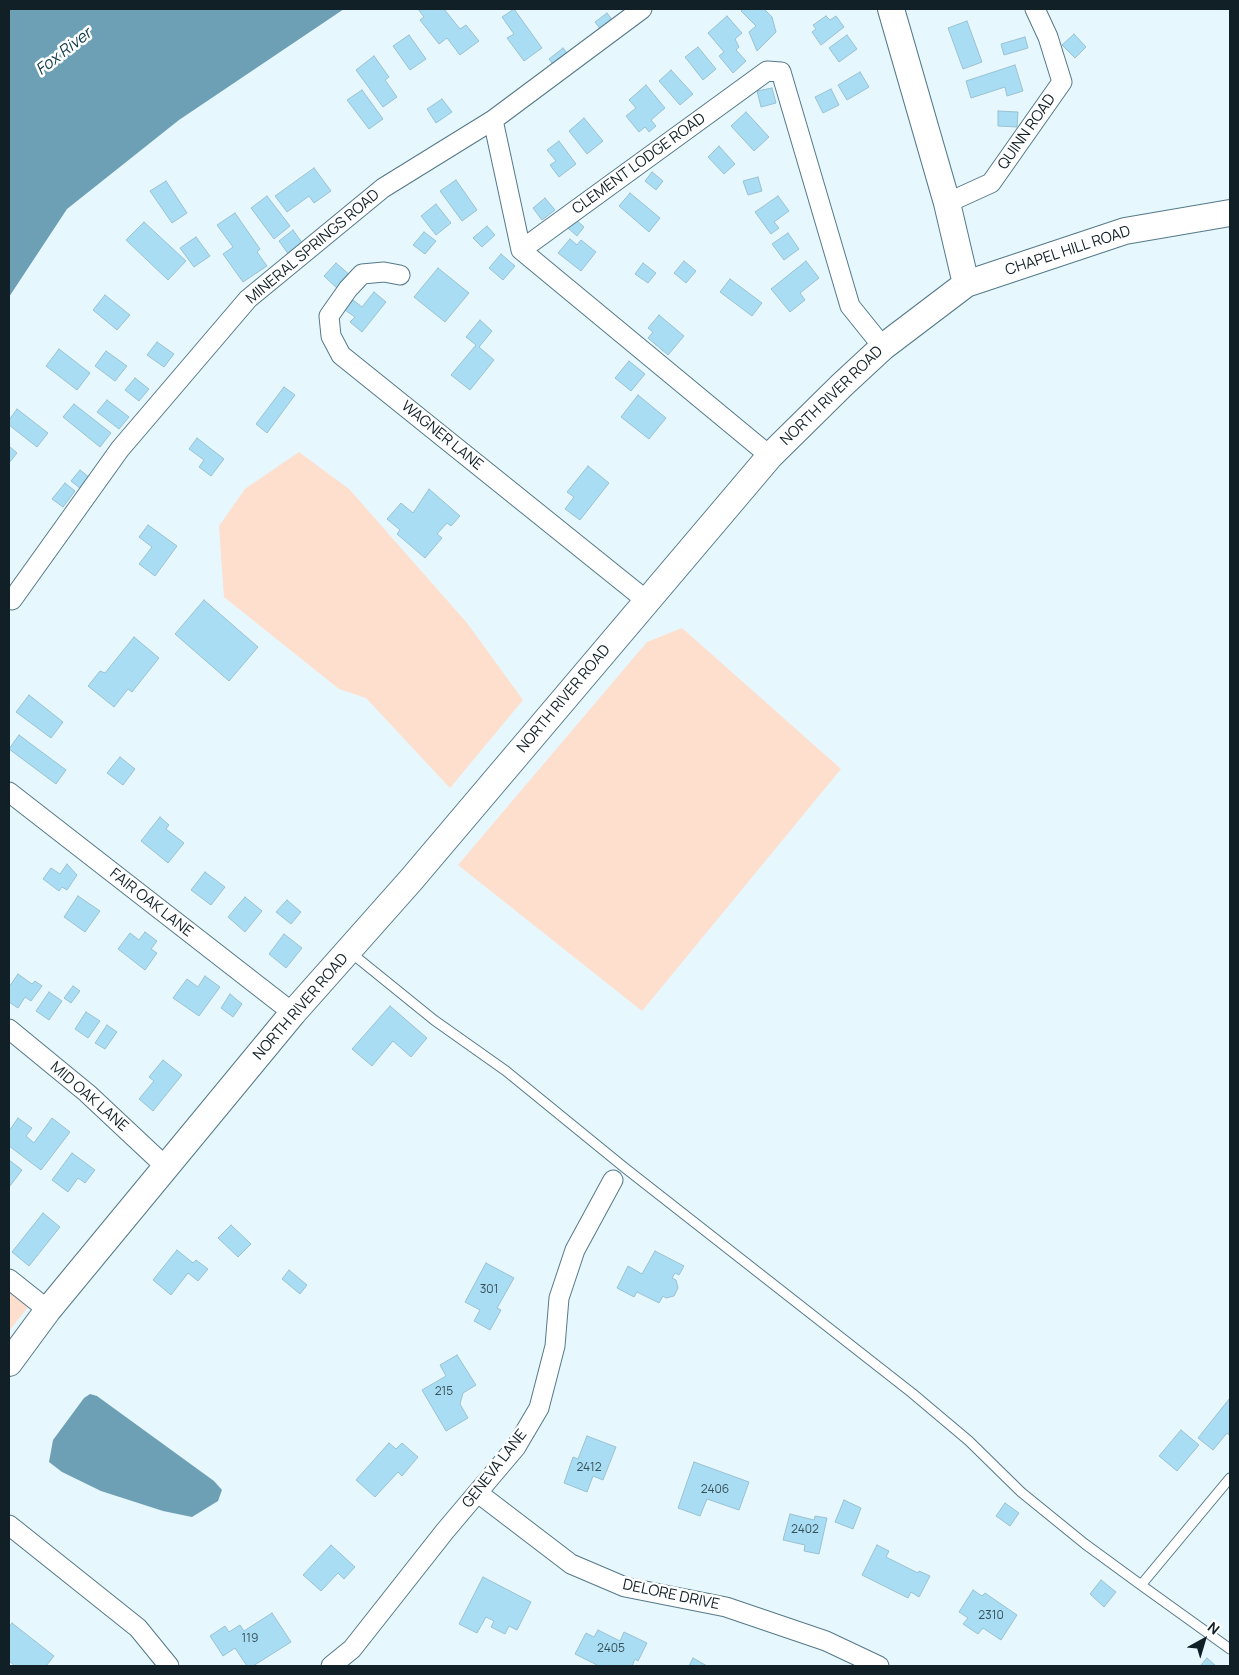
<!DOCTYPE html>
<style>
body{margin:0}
#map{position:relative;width:1239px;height:1675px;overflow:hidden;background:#e7f7fe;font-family:Manrope,sans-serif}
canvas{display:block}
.frame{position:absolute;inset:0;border:10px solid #112026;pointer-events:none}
.north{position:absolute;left:1179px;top:1615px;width:50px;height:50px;-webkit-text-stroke:4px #fff;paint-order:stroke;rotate:39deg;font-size:14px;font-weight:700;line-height:20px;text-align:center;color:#112026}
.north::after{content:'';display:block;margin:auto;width:18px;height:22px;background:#112026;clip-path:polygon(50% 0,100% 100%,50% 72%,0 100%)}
</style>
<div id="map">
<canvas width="1239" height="1675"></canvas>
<div class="frame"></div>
<div class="north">N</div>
</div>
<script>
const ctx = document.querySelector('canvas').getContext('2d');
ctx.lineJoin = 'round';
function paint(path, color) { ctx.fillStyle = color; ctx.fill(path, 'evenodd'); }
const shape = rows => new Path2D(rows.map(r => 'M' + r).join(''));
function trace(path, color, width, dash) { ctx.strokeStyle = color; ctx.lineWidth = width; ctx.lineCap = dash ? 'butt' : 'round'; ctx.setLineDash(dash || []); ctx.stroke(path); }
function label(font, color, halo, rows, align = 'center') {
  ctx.font = font + ' Manrope,sans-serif'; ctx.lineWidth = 5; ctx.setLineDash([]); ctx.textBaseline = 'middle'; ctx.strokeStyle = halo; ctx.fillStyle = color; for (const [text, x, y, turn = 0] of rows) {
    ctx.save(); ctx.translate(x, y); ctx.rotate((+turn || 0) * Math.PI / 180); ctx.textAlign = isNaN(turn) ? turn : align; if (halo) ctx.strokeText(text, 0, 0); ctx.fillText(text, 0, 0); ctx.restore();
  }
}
const green = shape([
 [299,452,349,489,467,623,523,700,450,788,366,698,339,689,224,597,219,526,245,489],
 [682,628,841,769,642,1011,458,865,647,642],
 [9,1291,28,1307,9,1331]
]);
const water = shape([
 [9,9,344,9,179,120,67,209,9,297],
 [90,1394,97,1396,214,1481,222,1490,218,1501,192,1517,163,1511,101,1491,62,1472,49,1462,53,1440,84,1398]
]);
const building = shape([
 [418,9,444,9,460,29,466,25,479,41,460,55,447,38,439,44,420,20,424,17,418,9],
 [514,9,542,48,524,61,507,38,514,34,502,17,514,9],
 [743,9,764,9,772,17,776,32,757,51,749,32,756,26,741,11,743,9],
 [607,13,617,26,605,35,595,22,607,13],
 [727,16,742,33,735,39,739,47,736,50,746,61,733,73,719,56,724,52,708,33,727,16],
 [826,16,830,20,836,16,844,27,821,45,812,32,816,29,813,25,826,16],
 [967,21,982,62,963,69,948,28,967,21],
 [1074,34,1086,47,1075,58,1062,45,1074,34],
 [409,35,426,59,410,70,393,46,409,35],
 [847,35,857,49,839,62,829,48,847,35],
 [1025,37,1028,48,1004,55,1001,44,1025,37],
 [698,47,716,69,703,80,685,57,698,47],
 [563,48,571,58,556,69,549,59,563,48],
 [374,56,389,77,385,80,397,97,383,107,356,70,374,56],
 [1015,65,1023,91,1007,96,1005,87,971,98,966,81,1015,65],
 [671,70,693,94,680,105,659,81,671,70],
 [860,72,869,87,847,100,838,85,860,72],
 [646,85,665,108,651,120,656,126,649,132,645,127,639,132,626,116,636,108,629,100,646,85],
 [772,88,776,103,761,107,757,91,772,88],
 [831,89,839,105,823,113,815,97,831,89],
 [362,90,383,119,369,129,347,100,362,90],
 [442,99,452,112,436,123,427,109,442,99],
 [998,111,1018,112,1017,127,998,126,998,111],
 [746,112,769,137,754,151,731,126,746,112],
 [584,118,603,141,587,154,569,131,584,118],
 [559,141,576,164,559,177,550,165,556,161,547,150,559,141],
 [719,146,735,164,724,174,708,157,719,146],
 [314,168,331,191,314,203,309,196,287,212,275,196,314,168],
 [652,172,663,181,656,190,645,181,652,172],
 [758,177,762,191,748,195,743,181,758,177],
 [456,180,477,210,462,221,440,191,456,180],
 [166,181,187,213,172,223,150,191,166,181],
 [630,193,660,218,649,232,619,206,630,193],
 [267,196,290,226,274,239,251,208,267,196],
 [778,196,789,211,774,222,779,228,771,234,755,212,778,196],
 [545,198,555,210,542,220,533,208,545,198],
 [436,204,451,223,436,235,421,216,436,204],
 [235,213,260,249,257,252,267,266,243,282,223,254,233,247,217,225,235,213],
 [575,219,584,227,577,236,568,228,575,219],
 [144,222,186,261,168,280,126,240,144,222],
 [487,226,495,235,482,247,473,238,487,226],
 [293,230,303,244,289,255,279,241,293,230],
 [424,232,436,241,425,254,413,245,424,232],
 [788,233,799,249,784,260,772,244,788,233],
 [196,237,210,256,194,267,180,248,196,237],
 [570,239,577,245,581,240,596,252,581,271,558,253,570,239],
 [501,254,515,266,503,280,489,268,501,254],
 [684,261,696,271,686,283,674,273,684,261],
 [806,261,819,278,800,293,805,300,790,312,771,289,806,261],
 [336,263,351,276,339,290,324,276,336,263],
 [643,263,656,273,648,283,635,274,643,263],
 [438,268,469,293,445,322,414,297,438,268],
 [730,279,762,303,752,316,720,292,730,279],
 [374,292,386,302,362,332,350,322,355,317,345,310,353,300,362,307,374,292],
 [105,295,130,315,117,330,93,310,105,295],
 [659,315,684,336,668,355,648,338,653,332,648,328,659,315],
 [480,320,492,331,479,347,494,360,470,390,451,375,476,345,466,337,480,320],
 [157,342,174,354,164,367,147,355,157,342],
 [59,349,90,373,77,390,46,366,59,349],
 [106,351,127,366,115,381,95,366,106,351],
 [629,361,645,374,631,391,615,378,629,361],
 [135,378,149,389,139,401,125,390,135,378],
 [284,387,295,395,267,433,256,424,284,387],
 [638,395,666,418,649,439,621,417,638,395],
 [107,400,129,417,119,429,97,412,107,400],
 [74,404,111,433,100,447,63,417,74,404],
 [17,409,48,433,37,447,9,425,9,420,17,409],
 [197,438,224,459,211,476,199,467,204,460,189,449,197,438],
 [9,446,17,453,9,463,9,446],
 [588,466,609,483,580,520,565,509,574,497,567,492,588,466],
 [80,470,90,478,81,489,71,481,80,470],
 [65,483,75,491,63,507,52,499,65,483],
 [429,489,460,516,451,526,447,523,437,534,442,538,425,558,397,534,400,530,387,519,401,503,413,513,429,489],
 [148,525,177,546,155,576,139,564,152,547,139,537,148,525],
 [204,600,258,647,229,681,175,634,204,600],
 [134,637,159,658,132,692,128,689,114,707,88,686,100,671,105,673,134,637],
 [29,695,63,722,51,738,16,712,29,695],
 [19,735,66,770,56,784,9,749,19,735],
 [120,757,135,769,123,785,107,773,120,757],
 [160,817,169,825,166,829,184,843,168,863,141,841,160,817],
 [67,864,77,875,67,890,62,887,59,891,43,879,51,868,60,874,67,864],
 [205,872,225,887,211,905,191,890,205,872],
 [78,896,100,911,85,932,64,917,78,896],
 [245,897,262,911,245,932,228,917,245,897],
 [287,900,301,912,291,924,276,912,287,900],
 [145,932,157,941,151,949,157,953,145,970,118,949,130,933,139,940,145,932],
 [284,934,302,948,286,968,269,954,284,934],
 [18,974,32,984,35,981,42,986,31,1001,25,997,18,1008,9,1002,9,987,18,974],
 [205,976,220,987,199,1016,173,998,187,979,198,987,205,976],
 [73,986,80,991,71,1003,64,998,73,986],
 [49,992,62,1001,49,1020,36,1011,49,992],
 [230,994,242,1004,233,1017,221,1008,230,994],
 [390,1006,427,1038,411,1057,393,1041,372,1066,352,1049,390,1006],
 [86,1012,100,1021,88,1038,75,1029,86,1012],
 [107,1025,117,1032,105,1049,95,1043,107,1025],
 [163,1060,182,1075,153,1111,139,1099,154,1081,149,1077,163,1060],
 [18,1118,32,1128,26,1136,34,1143,52,1118,70,1132,41,1170,9,1146,9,1131,18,1118],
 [72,1153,95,1170,85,1183,78,1178,68,1192,52,1180,72,1153],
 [9,1160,22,1170,10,1186,9,1185,9,1160],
 [43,1213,60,1227,29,1266,12,1252,43,1213],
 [231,1225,251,1244,238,1257,218,1238,231,1225],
 [177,1250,193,1263,196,1260,208,1269,198,1281,188,1273,171,1295,153,1280,177,1250],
 [655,1251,684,1266,679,1275,675,1273,672,1278,676,1280,678,1288,674,1296,666,1298,663,1296,659,1303,637,1292,634,1297,617,1288,628,1266,642,1274,655,1251],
 [486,1263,514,1278,497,1308,501,1310,490,1330,474,1321,480,1310,465,1302,486,1263],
 [289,1270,307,1285,300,1294,282,1279,289,1270],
 [457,1355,476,1385,463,1393,460,1404,468,1418,446,1431,422,1390,446,1376,440,1365,457,1355],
 [1230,1398,1230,1436,1227,1433,1213,1450,1198,1438,1230,1398],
 [1181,1430,1199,1445,1177,1471,1159,1456,1181,1430],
 [587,1436,616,1447,603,1480,593,1476,587,1492,564,1483,573,1457,578,1459,587,1436],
 [389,1443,396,1449,402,1443,418,1457,402,1476,398,1472,375,1497,356,1480,389,1443],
 [694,1462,749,1482,739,1510,707,1499,700,1516,678,1508,694,1462],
 [844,1500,861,1508,853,1529,835,1522,844,1500],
 [1005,1503,1019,1513,1010,1526,996,1516,1005,1503],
 [790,1514,814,1520,815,1516,827,1518,819,1554,804,1551,805,1545,783,1540,790,1514],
 [331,1545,355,1567,344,1579,338,1573,321,1591,303,1575,331,1545],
 [877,1545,889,1551,886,1557,918,1573,919,1571,930,1576,919,1597,911,1592,908,1598,862,1575,877,1545],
 [483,1577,531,1602,517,1630,509,1626,505,1634,491,1627,494,1621,486,1617,477,1633,459,1624,483,1577],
 [1101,1580,1116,1592,1104,1607,1090,1594,1101,1580],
 [973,1590,982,1596,985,1593,1017,1615,1001,1640,983,1628,978,1634,963,1624,968,1618,959,1612,973,1590],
 [272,1613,291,1642,253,1666,247,1666,235,1648,223,1656,210,1636,225,1626,229,1632,240,1625,244,1631,272,1613],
 [12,1623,54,1656,46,1666,15,1666,9,1661,9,1627,12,1623],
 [598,1630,620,1641,624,1632,647,1643,638,1661,635,1659,632,1666,599,1666,575,1654,586,1633,594,1637,598,1630],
 [693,1658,707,1666,689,1666,693,1658],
 [1207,1658,1216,1666,1200,1666,1207,1658]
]);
const lane = shape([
 [350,952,434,1020,506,1071,625,1168,912,1393,969,1441,1021,1492,1085,1544,1141,1585,1230,1478],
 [1141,1585,1230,1649]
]);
const street = shape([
 [493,120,521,250],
 [947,203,991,183,1062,82,1048,37,1035,9],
 [521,250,767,71,781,72,850,306,883,347],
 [521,250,770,456],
 [400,275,384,272,362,274,348,289,329,316,331,336,341,355,647,601],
 [12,600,120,449,248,299,383,188,493,120,642,9],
 [9,792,293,1013],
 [9,1029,87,1093,166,1167],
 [9,1279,48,1310],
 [478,1493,571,1564,625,1587,726,1607,826,1641,879,1666],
 [9,1525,138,1628,169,1666],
 [331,1666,352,1649,445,1531,516,1447,539,1408,555,1346,559,1298,575,1250,613,1180]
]);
const secondary = shape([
 [891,9,947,203,966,284],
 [9,1363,48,1310,293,1013,411,880,770,456,842,385,883,347,966,284,1125,231,1230,213]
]);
const numberNames = [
 ["301",489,1290],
 ["215",444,1392],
 ["2412",589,1468],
 ["2406",715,1490],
 ["2402",805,1530],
 ["2310",991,1616],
 ["119",250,1639],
 ["2405",611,1649]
];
const streetNames = [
 ["QUINN ROAD",1027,132,-55],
 ["CLEMENT LODGE ROAD",639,164,-36],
 ["MINERAL SPRINGS ROAD",313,247,-40],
 ["CHAPEL HILL ROAD",1068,251,-18],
 ["NORTH RIVER ROAD",832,396,-44],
 ["WAGNER LANE",442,436,39],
 ["NORTH RIVER ROAD",564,699,-50],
 ["FAIR OAK LANE",151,903,38],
 ["NORTH RIVER ROAD",301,1007,-49],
 ["MID OAK LANE",89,1097,41],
 ["GENEVA LANE",495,1469,-52],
 ["DELORE DRIVE",671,1595,12]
];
const waterNames = [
 ["Fox River",64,52,-38]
];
paint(green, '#fedecc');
paint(water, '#6ea0b5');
paint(building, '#a9ddf3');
trace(building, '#9ac1d2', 1);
trace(lane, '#547989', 11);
trace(street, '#547989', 21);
trace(secondary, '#547989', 28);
trace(lane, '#fff', 9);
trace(street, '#fff', 19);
trace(secondary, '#fff', 26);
label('12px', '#374f59', null, numberNames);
label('15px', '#112026', '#fff', streetNames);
label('italic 16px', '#0b3949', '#fff', waterNames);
</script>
